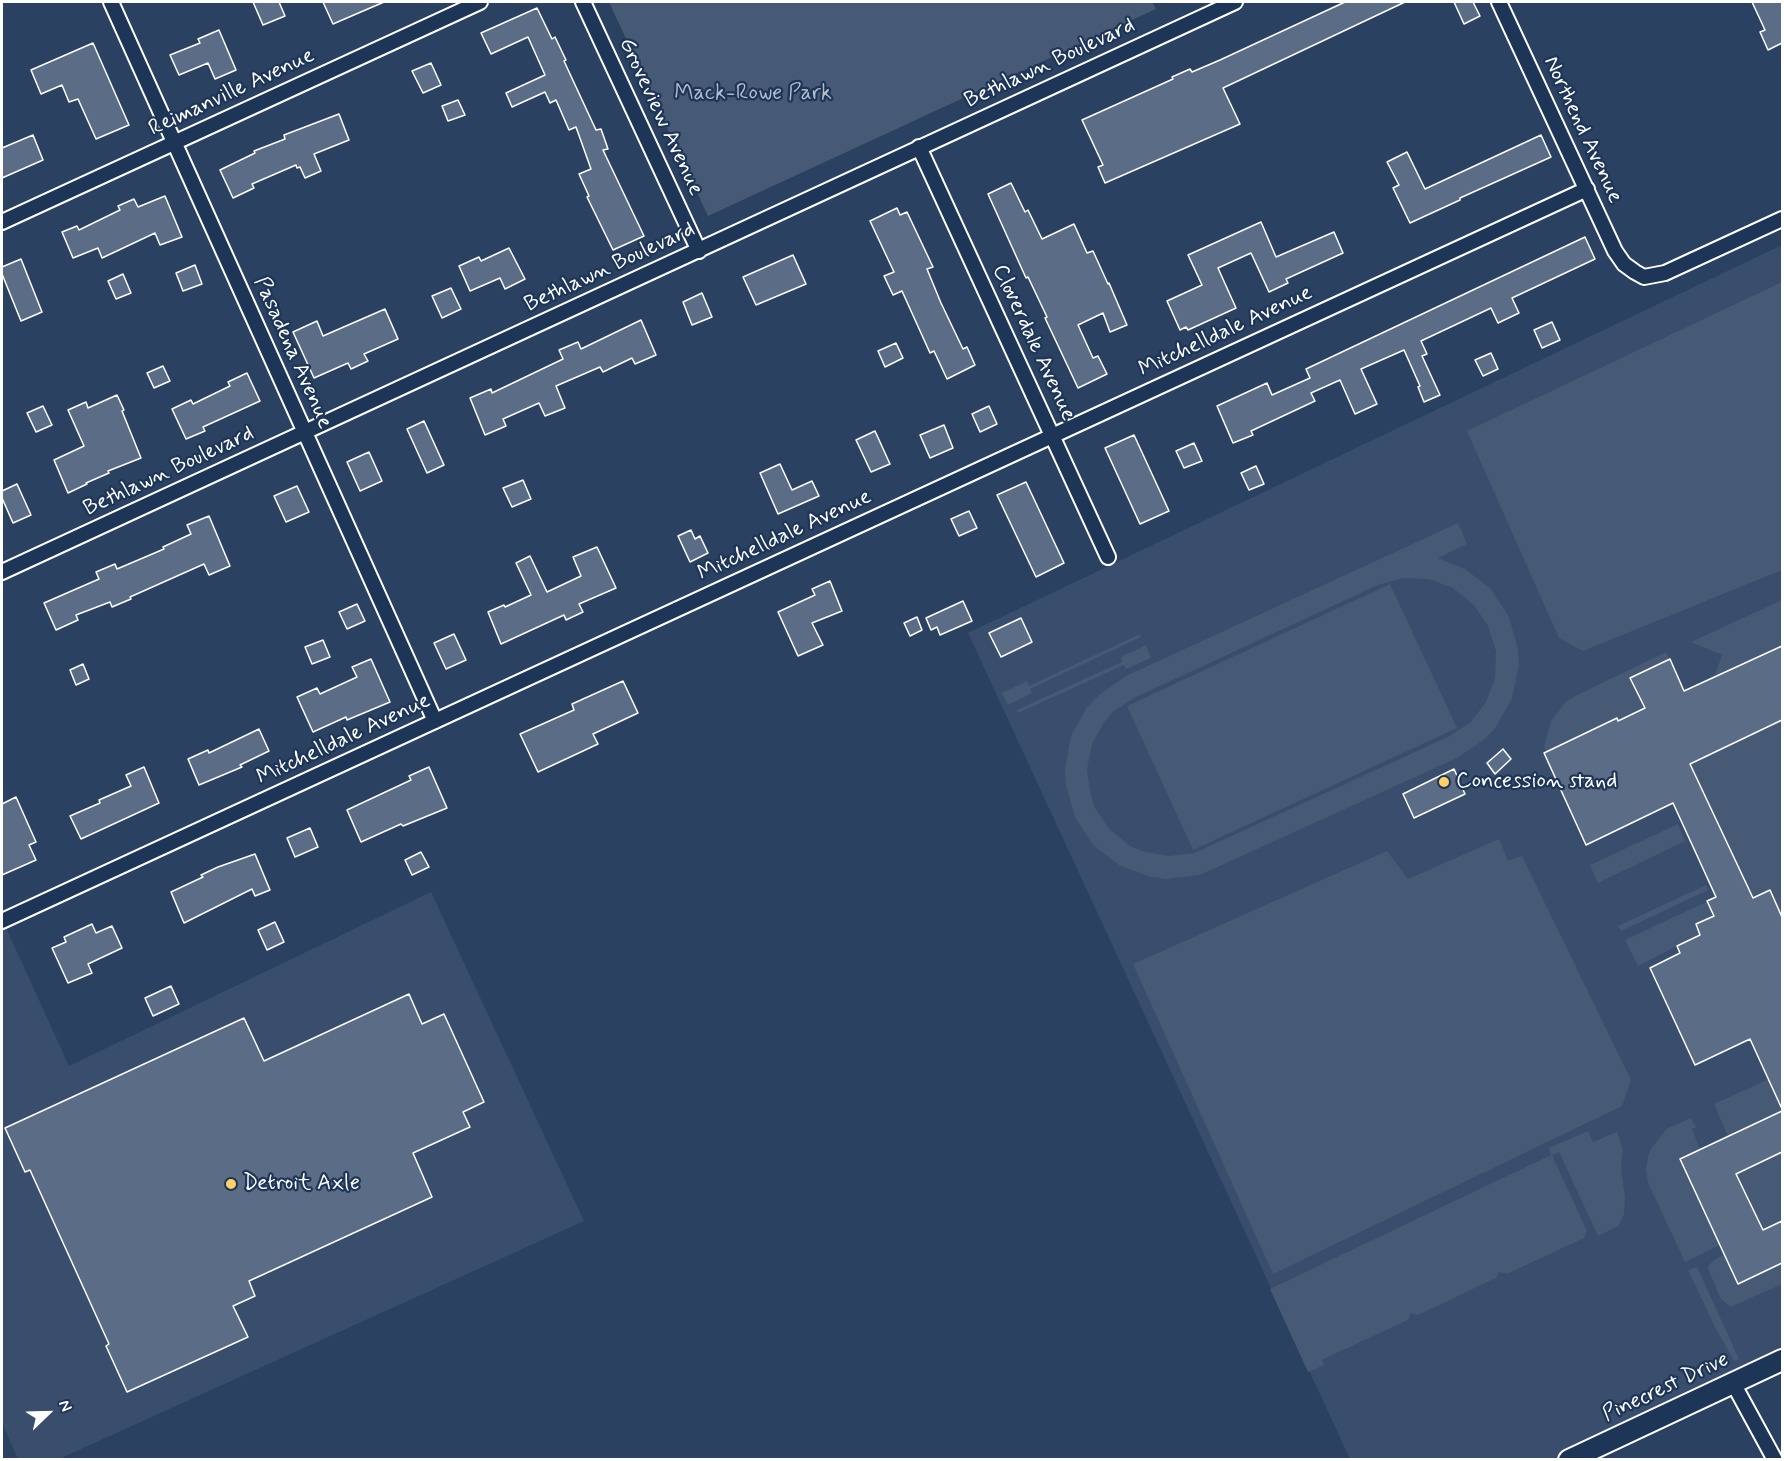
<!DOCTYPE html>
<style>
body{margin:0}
#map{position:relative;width:1784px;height:1461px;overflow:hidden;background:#2a4161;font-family:Mynerve,sans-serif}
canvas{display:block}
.frame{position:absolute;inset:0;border:3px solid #fff;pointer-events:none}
.north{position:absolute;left:18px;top:1383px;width:60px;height:60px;-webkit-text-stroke:4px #1d3557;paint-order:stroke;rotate:67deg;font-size:16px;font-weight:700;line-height:24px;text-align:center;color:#fff}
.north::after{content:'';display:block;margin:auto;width:21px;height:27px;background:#fff;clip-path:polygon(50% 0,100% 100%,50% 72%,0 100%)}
</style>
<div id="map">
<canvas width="1784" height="1461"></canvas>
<div class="frame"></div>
<div class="north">N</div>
</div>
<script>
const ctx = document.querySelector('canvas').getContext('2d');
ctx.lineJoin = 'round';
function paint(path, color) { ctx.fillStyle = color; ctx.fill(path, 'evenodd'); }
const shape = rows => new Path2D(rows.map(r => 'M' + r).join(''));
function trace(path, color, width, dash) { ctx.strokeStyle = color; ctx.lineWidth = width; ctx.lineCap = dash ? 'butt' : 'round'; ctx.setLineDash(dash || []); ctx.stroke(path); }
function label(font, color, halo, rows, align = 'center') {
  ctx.font = font + ' Mynerve,sans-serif'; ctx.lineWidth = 4.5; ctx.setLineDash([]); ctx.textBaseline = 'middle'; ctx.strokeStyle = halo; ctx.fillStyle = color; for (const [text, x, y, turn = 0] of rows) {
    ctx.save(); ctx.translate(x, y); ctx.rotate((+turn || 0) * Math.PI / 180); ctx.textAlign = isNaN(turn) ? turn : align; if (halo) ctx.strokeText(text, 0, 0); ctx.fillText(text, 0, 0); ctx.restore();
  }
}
const built = shape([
 [1782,245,1782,1362,1575,1459,1350,1459,968,633],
 [431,892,584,1221,59,1459,18,1459,2,1423,2,919,69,1066]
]);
const green = shape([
 [609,2,1152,2,1156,9,708,216],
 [1782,282,1782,570,1583,651,1559,638,1467,431],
 [1458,523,1467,544,1438,558,1465,569,1491,589,1509,617,1518,649,1519,665,1512,698,1496,727,1485,739,1457,758,1200,875,1167,879,1151,877,1119,865,1093,845,1075,817,1066,785,1065,769,1071,736,1087,707,1099,695,1126,676],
 [1403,578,1429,579,1453,588,1474,605,1488,626,1496,651,1495,678,1486,702,1470,723,1448,737,1194,853,1168,856,1142,851,1130,846,1110,830,1095,808,1091,796,1087,770,1092,744,1105,721,1114,711,1136,697,1378,585],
 [1390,584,1457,728,1193,850,1127,706],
 [1782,600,1782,645,1714,678,1722,655,1691,642],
 [1140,634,1141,637,1030,689,1032,693,1008,705,1002,693,1027,681,1029,686],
 [1146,645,1151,658,1126,669,1124,665,1018,713,1017,710,1122,662,1121,657],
 [1666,652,1670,659,1630,678,1643,705,1643,709,1619,720,1617,717,1546,751,1544,747,1551,721,1565,703,1575,696],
 [1782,720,1782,917,1770,891,1753,898,1687,758,1713,753],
 [1678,824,1685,841,1598,883,1590,865],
 [1499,839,1508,861,1522,856,1631,1080,1622,1106,1273,1274,1133,964,1387,851,1408,879],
 [1706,885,1708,890,1621,931,1618,926],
 [1708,901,1714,916,1696,924,1700,934,1638,966,1625,940],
 [1769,1079,1782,1111,1728,1137,1714,1104],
 [1691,1118,1696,1127,1692,1129,1700,1149,1680,1158,1720,1245,1685,1262,1648,1183,1646,1169,1648,1156,1652,1147,1668,1128],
 [1588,1131,1593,1142,1617,1132,1623,1150,1621,1167,1625,1198,1624,1214,1618,1226,1598,1236,1559,1152,1552,1155,1587,1231,1584,1238,1507,1274,1499,1272,1496,1278,1418,1315,1411,1313,1408,1320,1330,1356,1322,1360,1324,1365,1308,1372,1270,1289,1551,1155,1549,1148],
 [1782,1152,1782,1221,1763,1230,1736,1174],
 [1725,1254,1738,1284,1782,1263,1782,1284,1733,1306,1729,1306,1721,1299,1708,1269,1709,1265,1714,1260],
 [1697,1267,1739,1359,1734,1361,1715,1327,1688,1270]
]);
const building = shape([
 [253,2,279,2,285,16,263,25,253,2],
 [323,2,384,2,333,24,323,2],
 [1345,2,1405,2,1223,88,1240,124,1105,183,1098,167,1103,165,1082,120,1173,79,1172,77,1190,69,1192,72,1220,60,1345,2],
 [1454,2,1473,2,1480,16,1464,24,1454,2],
 [1752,2,1782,2,1782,43,1768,50,1760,32,1765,30,1752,2],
 [537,8,552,39,555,37,566,60,564,61,596,130,601,129,608,149,603,150,644,236,613,250,587,197,589,196,579,174,591,169,576,127,569,130,556,100,550,103,545,92,512,107,506,93,545,75,528,37,491,54,481,33,537,8],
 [219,30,236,70,215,79,208,63,179,75,170,55,200,43,198,39,219,30],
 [93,43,129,125,96,139,78,99,69,102,62,85,41,94,31,70,93,43],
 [431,63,441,85,423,93,412,71,431,63],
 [458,100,465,115,448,121,442,106,458,100],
 [339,114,349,140,314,154,321,171,305,178,300,167,297,168,296,165,252,184,254,188,233,198,220,170,255,153,254,151,285,139,284,135,339,114],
 [33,135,43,160,2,178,2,148,33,135],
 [1541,135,1551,157,1460,198,1460,200,1410,223,1393,188,1399,185,1387,162,1407,152,1425,189,1541,135],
 [1011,183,1025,212,1028,210,1042,239,1074,224,1087,253,1093,251,1108,284,1109,283,1127,325,1110,332,1103,313,1078,325,1093,358,1098,356,1107,374,1078,388,1045,318,1047,317,1028,277,1026,278,988,194,1011,183],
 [165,196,182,237,160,245,155,233,102,258,98,248,73,258,62,232,77,226,79,230,120,210,118,206,134,199,138,207,165,196],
 [897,208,900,215,907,212,933,267,927,269,941,303,963,349,967,347,975,365,947,379,934,351,930,353,902,291,893,295,884,276,894,272,870,221,897,208],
 [1261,222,1276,257,1334,232,1343,253,1286,279,1288,283,1269,292,1251,253,1218,268,1236,308,1188,330,1186,327,1180,330,1167,301,1202,285,1188,255,1261,222],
 [1585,237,1595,259,1512,298,1519,313,1498,323,1491,308,1421,341,1427,354,1422,356,1440,395,1424,402,1418,387,1420,386,1404,350,1361,369,1377,404,1355,414,1340,380,1311,393,1315,401,1251,431,1253,435,1233,443,1217,406,1267,383,1272,395,1310,378,1306,369,1585,237],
 [509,248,525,279,505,289,500,278,470,291,459,266,479,257,481,261,509,248],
 [793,255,806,284,756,305,743,277,793,255],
 [21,259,42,312,21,321,2,274,2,267,21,259],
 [195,265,202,284,183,291,176,273,195,265],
 [123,274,131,293,116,299,108,281,123,274],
 [451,288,461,309,442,318,432,296,451,288],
 [702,293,712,317,692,325,683,302,702,293],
 [385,309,398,339,364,354,368,361,351,369,348,363,314,378,293,332,317,321,323,336,385,309],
 [641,320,656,355,635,364,632,358,603,372,600,367,556,386,565,408,545,416,539,403,503,419,506,426,485,435,470,398,491,389,492,393,563,359,559,350,578,342,581,349,641,320],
 [1552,322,1560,340,1542,348,1534,330,1552,322],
 [896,343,903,358,885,367,878,351,896,343],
 [1491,353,1498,369,1483,376,1475,360,1491,353],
 [163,366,170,381,154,388,147,373,163,366],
 [247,373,260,401,203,427,205,431,186,439,172,409,191,400,193,404,230,386,228,382,247,373],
 [117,395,124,410,122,411,141,458,108,471,109,473,86,483,87,484,68,493,54,460,84,446,68,410,86,402,88,408,117,395],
 [43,406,52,425,36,432,27,413,43,406],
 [989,406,997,424,980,432,972,414,989,406],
 [424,421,444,465,427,473,407,429,424,421],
 [944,425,953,448,930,458,920,435,944,425],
 [875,431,890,464,871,472,856,440,875,431],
 [1134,435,1169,511,1140,524,1105,448,1134,435],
 [1194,443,1202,461,1184,468,1176,451,1194,443],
 [369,452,382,481,360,491,347,462,369,452],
 [780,464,792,490,812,481,819,496,778,514,760,473,780,464],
 [1256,466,1264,484,1249,490,1241,473,1256,466],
 [523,480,531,499,512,507,503,488,523,480],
 [1026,482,1064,563,1036,577,997,495,1026,482],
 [17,484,31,515,13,523,2,498,2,491,17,484],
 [297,486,309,512,286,522,274,496,297,486],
 [969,511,977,528,959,536,951,519,969,511],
 [209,516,230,566,209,575,204,564,130,597,131,599,112,607,110,602,76,615,78,620,56,630,44,603,99,579,96,572,115,564,117,569,164,549,163,547,191,534,187,525,209,516],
 [691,530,695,539,700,536,708,553,690,562,678,536,691,530],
 [597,547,616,588,579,604,583,612,566,620,564,615,501,644,488,612,504,605,505,607,531,595,516,563,530,556,547,592,581,576,573,557,597,547],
 [830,581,842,611,812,623,823,645,798,656,778,612,815,595,812,589,830,581],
 [963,601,972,621,940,635,937,627,931,630,926,618,963,601],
 [357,604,365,621,347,629,339,612,357,604],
 [917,617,922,630,910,636,904,623,917,617],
 [1021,618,1032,642,1001,657,989,633,1021,618],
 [454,634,466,660,446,669,434,643,454,634],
 [323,640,330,657,312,664,305,647,323,640],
 [1782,646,1782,720,1690,764,1753,898,1770,890,1782,917,1782,1109,1750,1039,1695,1065,1650,968,1680,953,1677,946,1700,935,1696,924,1714,916,1707,901,1716,897,1673,803,1586,845,1544,753,1617,718,1618,721,1645,708,1630,678,1670,659,1684,691,1782,646],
 [371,659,390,702,347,720,346,717,313,732,297,697,317,688,320,694,357,677,352,667,371,659],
 [83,664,89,679,76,685,70,670,83,664],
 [623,681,638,713,593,734,598,744,538,772,520,734,574,710,572,704,623,681],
 [259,729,269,751,240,765,242,767,199,785,188,759,208,750,209,753,259,729],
 [1503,749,1511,759,1495,774,1487,763,1503,749],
 [144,767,159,803,81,839,70,816,100,803,99,800,131,786,126,775,144,767],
 [429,767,447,808,403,826,401,824,361,842,347,810,411,780,409,776,429,767],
 [1454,769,1465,794,1414,818,1403,794,1454,769],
 [16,797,36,842,29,845,36,860,2,875,2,804,16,797],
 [310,828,318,847,295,857,287,838,310,828],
 [421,852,429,867,412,875,405,860,421,852],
 [255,854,270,890,255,896,252,889,184,923,171,892,203,877,201,875,218,867,255,854],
 [275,922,284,942,267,950,258,930,275,922],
 [92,924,96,933,112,926,122,948,88,964,92,973,68,983,52,948,66,942,64,937,92,924],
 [171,986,179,1004,153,1016,145,998,171,986],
 [409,994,422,1024,444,1014,484,1102,463,1112,470,1127,413,1153,432,1197,249,1281,255,1296,233,1306,248,1337,127,1392,106,1346,109,1344,30,1170,25,1172,5,1128,244,1018,264,1061,409,994],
 [1782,1111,1782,1152,1736,1174,1763,1230,1782,1221,1782,1263,1738,1284,1680,1159,1782,1111]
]);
const street = shape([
 [111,2,435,721],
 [583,2,699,251],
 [1499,2,1615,251,1624,264,1635,272,1644,277,1665,273,1782,219],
 [919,147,1108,557],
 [2,222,480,2],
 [2,572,1235,2],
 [2,921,1587,189],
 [1733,1383,1775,1460]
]);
const secondary = shape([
 [1569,1460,1782,1360]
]);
const markers = [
 [1444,782,6,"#ffd166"],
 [231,1184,6,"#ffd166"]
];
const streetNames = [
 ["Bethlawn Boulevard",1050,64,-25],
 ["Reimanville Avenue",232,93,-25],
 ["Groveview Avenue",660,117,65],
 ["Northend Avenue",1582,130,65],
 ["Bethlawn Boulevard",610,268,-25],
 ["Mitchelldale Avenue",1226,332,-25],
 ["Cloverdale Avenue",1033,343,65],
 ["Pasadena Avenue",292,353,66],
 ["Bethlawn Boulevard",169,472,-25],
 ["Mitchelldale Avenue",785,536,-25],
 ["Mitchelldale Avenue",344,740,-25],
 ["Pinecrest Drive",1666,1388,-25]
];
const parkNames = [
 ["Mack-Rowe Park",753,94]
];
const poiNames = [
 ["Concession stand",1456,782],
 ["Detroit Axle",243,1184]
];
paint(built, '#394e6c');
paint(green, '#465975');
paint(building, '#5b6c86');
trace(building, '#fff', 1.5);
trace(street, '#fff', 18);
trace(secondary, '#fff', 24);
trace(street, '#1d3557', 14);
trace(secondary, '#1d3557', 20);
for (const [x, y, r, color] of markers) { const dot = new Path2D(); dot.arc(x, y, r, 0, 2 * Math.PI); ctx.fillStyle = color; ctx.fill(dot); trace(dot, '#1d3557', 2); }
label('22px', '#fff', '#1d3557', streetNames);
label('22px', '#b5bdc8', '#1d3557', parkNames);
label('22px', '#fff', '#1d3557', poiNames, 'left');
</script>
